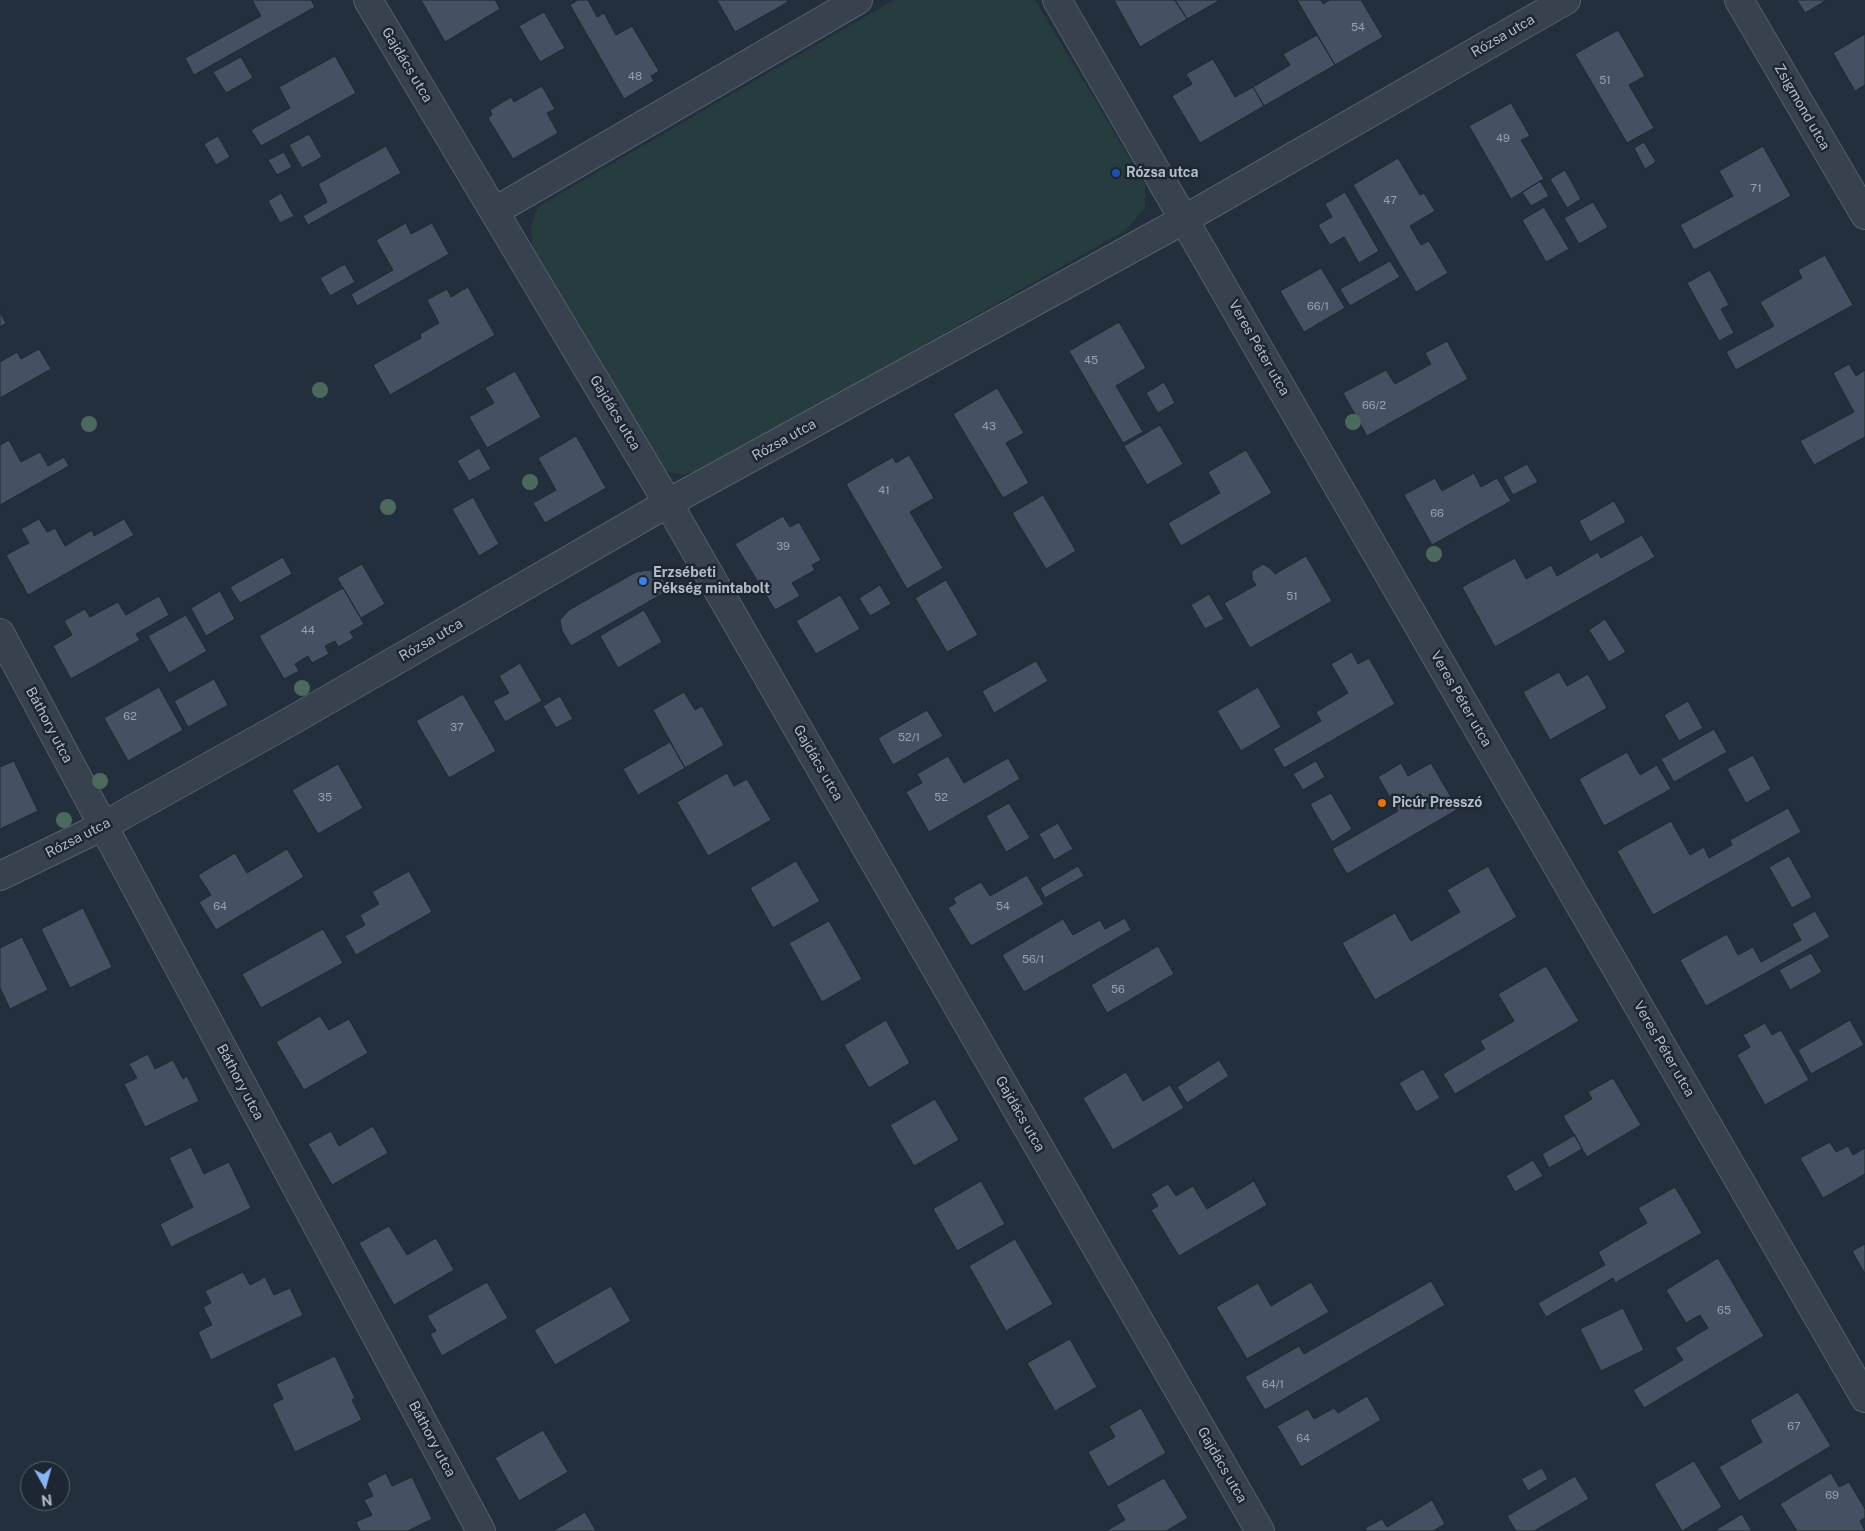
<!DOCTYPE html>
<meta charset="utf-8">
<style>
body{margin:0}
#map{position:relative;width:1865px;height:1531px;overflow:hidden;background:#242f3e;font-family:"Public Sans",sans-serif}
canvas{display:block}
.north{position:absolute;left:20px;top:1461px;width:50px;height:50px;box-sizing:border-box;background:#1d2633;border:1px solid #59626f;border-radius:50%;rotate:173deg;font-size:14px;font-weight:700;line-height:20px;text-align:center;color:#b4bcc9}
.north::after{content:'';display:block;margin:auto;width:18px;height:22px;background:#8ab4f8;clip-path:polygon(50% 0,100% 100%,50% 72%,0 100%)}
</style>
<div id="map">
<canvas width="1865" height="1531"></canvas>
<div class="north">N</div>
</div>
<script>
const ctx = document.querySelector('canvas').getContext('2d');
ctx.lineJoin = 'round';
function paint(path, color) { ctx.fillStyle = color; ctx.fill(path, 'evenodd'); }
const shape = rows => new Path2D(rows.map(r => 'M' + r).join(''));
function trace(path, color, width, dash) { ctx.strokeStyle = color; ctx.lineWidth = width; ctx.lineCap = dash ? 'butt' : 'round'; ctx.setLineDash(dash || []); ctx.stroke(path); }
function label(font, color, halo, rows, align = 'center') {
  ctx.font = font + ' "Public Sans",sans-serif'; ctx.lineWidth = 5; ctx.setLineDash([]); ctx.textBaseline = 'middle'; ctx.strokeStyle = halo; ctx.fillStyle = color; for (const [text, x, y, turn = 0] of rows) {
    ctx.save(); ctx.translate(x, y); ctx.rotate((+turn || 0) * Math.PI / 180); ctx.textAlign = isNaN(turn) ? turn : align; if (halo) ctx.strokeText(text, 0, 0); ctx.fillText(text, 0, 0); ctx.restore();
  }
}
const green = shape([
 [894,0,1035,0,1145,184,1145,208,1126,230,712,465,684,475,665,471,532,245,531,226,539,206]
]);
const building = shape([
 [252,0,311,0,315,7,194,75,185,58,261,16,252,0],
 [421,0,495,0,500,9,445,42,421,0],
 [578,0,588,0,597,17,604,13,616,35,632,26,659,71,651,76,654,81,624,99,570,5,578,0],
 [717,0,787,0,788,2,735,32,717,0],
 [1114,0,1175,0,1187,19,1140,47,1114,0],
 [1175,0,1220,0,1187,19,1175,0],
 [1297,0,1321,0,1323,4,1330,0,1361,0,1383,37,1335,65,1297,0],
 [1797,0,1827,0,1805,13,1797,0],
 [544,12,565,48,540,62,519,26,544,12],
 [1618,30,1645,76,1629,85,1654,128,1627,143,1575,54,1618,30],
 [1865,34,1865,85,1855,91,1833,53,1865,34],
 [1317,35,1335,65,1264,106,1253,87,1290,65,1283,54,1317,35],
 [335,56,356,93,261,146,251,130,290,108,279,87,335,56],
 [241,57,253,78,226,93,213,72,241,57],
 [1213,59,1235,97,1253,87,1264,106,1200,143,1172,96,1192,84,1186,74,1213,59],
 [542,86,555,109,547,113,558,133,513,159,488,118,492,115,490,110,511,97,514,102,542,86],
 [1511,103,1530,136,1521,140,1544,179,1511,199,1469,126,1511,103],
 [309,134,322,157,302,168,289,145,309,134],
 [218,136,230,157,216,165,204,144,218,136],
 [1644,142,1656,162,1645,169,1634,148,1644,142],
 [386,146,401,173,308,225,303,216,327,202,318,184,386,146],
 [1763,146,1791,196,1694,250,1680,225,1733,196,1719,171,1763,146],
 [284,152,292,167,277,175,268,160,284,152],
 [1398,158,1420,195,1424,193,1435,211,1410,226,1421,245,1429,241,1448,273,1416,292,1353,185,1398,158],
 [1565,170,1581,199,1567,208,1550,179,1565,170],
 [1540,181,1549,196,1531,206,1522,192,1540,181],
 [1345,192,1379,251,1359,263,1344,237,1330,245,1318,225,1332,217,1325,204,1345,192],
 [281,193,294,216,280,223,268,201,281,193],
 [1593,202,1608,227,1579,244,1564,218,1593,202],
 [1544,207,1569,249,1546,262,1522,220,1544,207],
 [406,223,411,234,432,223,449,254,357,306,351,294,393,270,376,240,406,223],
 [1825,255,1853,305,1736,370,1726,352,1774,326,1760,302,1802,278,1798,270,1825,255],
 [1390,261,1400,277,1350,306,1340,289,1390,261],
 [345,264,355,282,330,296,320,278,345,264],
 [1321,268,1345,308,1304,332,1280,291,1321,268],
 [1710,270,1729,305,1721,309,1734,333,1719,341,1687,283,1710,270],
 [468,287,495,335,390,395,373,365,421,338,420,334,439,323,427,300,447,289,451,297,468,287],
 [0,312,6,323,0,327,0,312],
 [1119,322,1146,368,1116,386,1143,432,1123,443,1069,351,1119,322],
 [1447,341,1468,379,1367,436,1343,393,1386,370,1395,384,1431,364,1425,353,1447,341],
 [39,349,51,369,0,398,0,362,17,352,21,359,39,349],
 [1849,364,1856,376,1865,370,1865,437,1814,465,1800,441,1854,412,1833,373,1849,364],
 [515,371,541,417,487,448,469,417,494,403,485,388,515,371],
 [1164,382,1175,403,1158,413,1146,393,1164,382],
 [997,388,1024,433,1006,443,1029,483,1003,498,953,414,997,388],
 [1160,425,1183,464,1147,485,1124,446,1160,425],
 [576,436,606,488,545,523,533,503,556,490,538,458,576,436],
 [9,440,21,462,40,452,48,466,64,457,69,466,0,505,0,445,9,440],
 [479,448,491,469,469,481,457,461,479,448],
 [1246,450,1272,493,1181,546,1168,523,1220,493,1208,472,1246,450],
 [909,455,934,498,910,512,943,568,907,589,846,484,893,457,896,463,909,455],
 [1527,464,1538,482,1513,495,1503,477,1527,464],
 [1474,473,1481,487,1497,478,1511,501,1432,545,1404,495,1435,478,1442,491,1474,473],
 [1043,495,1076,551,1046,569,1012,513,1043,495],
 [473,497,499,544,479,556,452,509,473,497],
 [1614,501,1626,522,1590,542,1579,521,1614,501],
 [783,516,790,527,799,522,821,560,812,565,815,570,792,583,800,596,775,610,735,544,783,516],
 [39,519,47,532,55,528,65,546,92,530,94,536,124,519,134,535,28,595,6,555,29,543,21,529,39,519],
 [1642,535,1655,557,1495,647,1462,587,1515,558,1526,579,1551,565,1557,576,1598,552,1601,558,1642,535],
 [1306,556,1332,601,1250,648,1224,603,1256,585,1252,579,1252,571,1263,564,1271,569,1275,574,1306,556],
 [283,557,292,574,240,603,230,587,283,557],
 [362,564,385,604,361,618,337,578,362,564],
 [649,570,660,574,669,590,571,646,562,631,560,620,569,610,636,572,649,570],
 [946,580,978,635,947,652,915,598,946,580],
 [880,585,891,604,870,616,859,598,880,585],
 [343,588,364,624,350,632,354,638,338,647,335,641,325,646,329,654,312,663,308,656,295,664,299,671,284,679,259,636,343,588],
 [220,591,235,619,206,636,191,608,220,591],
 [1209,594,1224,619,1205,629,1191,605,1209,594],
 [840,595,860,629,816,654,796,621,840,595],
 [159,596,169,615,136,634,140,640,71,679,53,646,72,635,64,621,85,609,90,617,118,602,126,615,159,596],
 [644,610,662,642,618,668,600,636,644,610],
 [186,615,207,651,169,673,148,636,186,615],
 [1605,619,1626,652,1609,662,1589,630,1605,619],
 [1352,652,1358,664,1369,658,1395,704,1284,768,1273,749,1321,721,1316,712,1348,693,1331,664,1352,652],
 [1036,661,1048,681,994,713,982,691,1036,661],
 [520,663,542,701,505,722,493,701,509,693,499,676,520,663],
 [1559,672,1567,686,1588,674,1607,708,1550,740,1523,692,1559,672],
 [214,679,228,705,188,727,174,701,214,679],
 [159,687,183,730,128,761,104,718,159,687],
 [1258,687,1281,727,1241,751,1217,711,1258,687],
 [684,692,695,710,702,706,724,745,685,768,653,710,684,692],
 [463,694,496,751,449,778,416,721,463,694],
 [560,696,573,719,556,728,543,706,560,696],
 [1688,701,1703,728,1679,741,1664,715,1688,701],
 [927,710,943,736,893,765,878,738,927,710],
 [1714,729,1727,752,1674,782,1661,759,1714,729],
 [670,742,685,768,638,795,623,769,670,742],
 [1627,752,1640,775,1657,765,1671,789,1604,826,1579,779,1627,752],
 [1753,755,1771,789,1746,803,1727,769,1753,755],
 [948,756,964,783,1008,758,1020,779,929,832,906,792,922,783,917,774,948,756],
 [14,761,38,811,0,829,0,767,14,761],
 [1316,761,1325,777,1303,790,1293,774,1316,761],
 [1401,763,1408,776,1431,763,1458,809,1347,874,1332,849,1398,811,1378,777,1401,763],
 [338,764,363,808,318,834,292,790,338,764],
 [727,773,734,786,747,779,771,820,708,856,677,802,727,773],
 [1331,793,1352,829,1332,842,1310,804,1331,793],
 [1009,803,1030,838,1006,852,986,816,1009,803],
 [1788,808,1801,832,1653,915,1617,851,1671,821,1690,855,1704,847,1709,858,1732,845,1730,840,1788,808],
 [1058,823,1073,849,1054,860,1039,834,1058,823],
 [287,849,304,877,216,930,199,902,211,895,198,875,235,853,247,873,287,849],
 [1789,856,1812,897,1792,908,1769,867,1789,856],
 [796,861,820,901,773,928,750,888,796,861],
 [1078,866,1084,876,1045,898,1040,888,1078,866],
 [1488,866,1517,917,1375,1000,1342,943,1395,913,1411,941,1460,912,1447,890,1488,866],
 [409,871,432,912,356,955,345,936,365,925,360,915,379,904,372,892,409,871],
 [1027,875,1044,904,971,946,948,908,956,903,953,898,981,882,990,896,1027,875],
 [83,908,112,967,70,988,41,929,83,908],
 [1815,911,1830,937,1706,1006,1680,960,1727,934,1738,955,1753,947,1761,962,1801,940,1792,924,1815,911],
 [1125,918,1131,930,1024,992,1002,955,1063,919,1073,935,1100,920,1105,929,1125,918],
 [829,921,862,979,822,1002,789,943,829,921],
 [323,929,343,963,261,1008,242,974,323,929],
 [22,937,48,990,10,1009,0,988,0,948,22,937],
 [1158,946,1174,974,1107,1013,1091,985,1158,946],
 [1811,953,1822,972,1790,990,1779,970,1811,953],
 [1546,966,1579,1021,1455,1094,1443,1074,1485,1049,1480,1041,1514,1021,1498,994,1546,966],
 [320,1016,329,1030,349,1019,368,1053,304,1090,276,1042,320,1016],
 [886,1020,910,1063,869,1088,844,1045,886,1020],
 [1850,1020,1864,1045,1811,1074,1798,1050,1850,1020],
 [1765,1023,1772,1035,1781,1030,1809,1080,1765,1105,1737,1055,1750,1047,1743,1035,1765,1023],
 [148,1054,155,1069,173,1060,183,1079,187,1076,199,1101,145,1127,124,1084,137,1078,129,1064,148,1054],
 [1219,1060,1229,1076,1187,1103,1177,1087,1219,1060],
 [1423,1069,1440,1098,1416,1112,1399,1083,1423,1069],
 [1126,1072,1143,1101,1170,1085,1184,1108,1113,1150,1083,1098,1126,1072],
 [1613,1078,1641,1125,1587,1157,1563,1116,1592,1099,1588,1092,1613,1078],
 [935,1099,959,1140,914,1166,890,1125,935,1099],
 [373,1126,388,1153,332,1185,308,1144,331,1131,339,1146,373,1126],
 [1575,1135,1582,1149,1549,1168,1542,1154,1575,1135],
 [1830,1142,1836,1152,1848,1146,1853,1155,1865,1148,1865,1174,1823,1198,1800,1158,1830,1142],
 [191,1147,204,1174,229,1162,251,1208,171,1247,160,1224,193,1207,169,1158,191,1147],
 [1533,1160,1543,1176,1515,1192,1506,1176,1533,1160],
 [981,1181,1005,1224,957,1251,933,1209,981,1181],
 [1254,1181,1267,1205,1179,1256,1151,1210,1158,1206,1151,1194,1168,1184,1176,1196,1193,1186,1207,1209,1254,1181],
 [1675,1187,1702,1233,1615,1283,1613,1278,1546,1317,1538,1303,1605,1265,1598,1252,1647,1223,1638,1208,1675,1187],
 [389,1226,407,1255,436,1238,454,1270,394,1305,359,1243,389,1226],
 [1015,1239,1053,1304,1006,1331,969,1266,1015,1239],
 [1865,1244,1865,1274,1852,1251,1865,1244],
 [1718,1258,1764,1336,1644,1408,1633,1390,1683,1360,1675,1348,1708,1328,1700,1315,1686,1323,1666,1290,1718,1258],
 [243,1272,250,1285,265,1277,274,1295,290,1288,303,1315,211,1360,198,1332,212,1325,203,1307,211,1303,205,1291,243,1272],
 [1431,1281,1445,1305,1265,1410,1245,1377,1299,1346,1304,1354,1431,1281],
 [487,1282,508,1318,442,1356,430,1334,436,1331,427,1316,487,1282],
 [1311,1282,1329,1312,1247,1359,1216,1307,1258,1283,1271,1306,1311,1282],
 [611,1286,631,1321,555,1365,534,1330,611,1286],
 [1623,1308,1644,1350,1601,1371,1580,1329,1623,1308],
 [1070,1339,1097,1387,1055,1411,1027,1363,1070,1339],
 [335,1356,355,1398,352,1400,362,1420,295,1452,272,1404,283,1399,276,1384,335,1356],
 [1798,1392,1831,1446,1739,1501,1719,1467,1762,1442,1750,1420,1798,1392],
 [1367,1396,1381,1420,1301,1467,1277,1426,1308,1409,1314,1419,1334,1408,1338,1413,1367,1396],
 [1141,1408,1166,1453,1108,1487,1088,1452,1115,1437,1109,1426,1141,1408],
 [543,1430,568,1472,519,1501,495,1458,543,1430],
 [1694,1461,1722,1507,1682,1531,1654,1484,1694,1461],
 [1542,1468,1548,1479,1528,1491,1521,1479,1542,1468],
 [386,1473,392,1486,412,1477,432,1519,408,1531,360,1531,356,1522,372,1515,364,1500,373,1496,367,1483,386,1473],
 [1831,1473,1839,1487,1849,1482,1865,1509,1865,1518,1860,1521,1865,1531,1797,1531,1780,1504,1831,1473],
 [1575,1476,1589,1499,1534,1531,1516,1531,1507,1516,1575,1476],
 [1164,1478,1188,1518,1166,1531,1106,1531,1125,1520,1116,1505,1164,1478],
 [1432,1500,1445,1524,1433,1531,1367,1531,1365,1528,1382,1519,1387,1527,1432,1500],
 [585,1512,596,1531,553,1531,585,1512],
 [1742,1514,1752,1531,1714,1531,1742,1514]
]);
const street = shape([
 [368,0,668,503,1260,1531],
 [1057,0,1865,1398],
 [1739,0,1865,215],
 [495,211,858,0],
 [0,633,481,1531],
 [0,876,103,826,291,721,668,503,1185,219,1566,0]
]);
const trees = [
 [320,390],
 [1353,422],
 [89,424],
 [530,482],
 [388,507],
 [1434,554],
 [302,688],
 [100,781],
 [64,820]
];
const markers = [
 [1116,173,5,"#1a4fb4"],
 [643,581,5,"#3f7fe0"],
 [1382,803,5,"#e8710a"]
];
const numberNames = [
 ["54",1358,28],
 ["48",635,77],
 ["51",1605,81],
 ["49",1503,139],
 ["71",1756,189],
 ["47",1390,201],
 ["66/1",1318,307],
 ["45",1091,361],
 ["66/2",1374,406],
 ["43",989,427],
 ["41",884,491],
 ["66",1437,514],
 ["39",783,547],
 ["51",1292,597],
 ["44",308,631],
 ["62",130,717],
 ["37",457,728],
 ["52/1",909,738],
 ["35",325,798],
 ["52",941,798],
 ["64",220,907],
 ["54",1003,907],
 ["56/1",1033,960],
 ["56",1118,990],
 ["65",1724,1311],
 ["64/1",1273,1385],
 ["67",1794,1427],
 ["64",1303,1439],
 ["69",1832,1496]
];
const streetNames = [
 ["Rózsa utca",1503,36,-30],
 ["Gajdács utca",407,65,59],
 ["Zsigmond utca",1802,107,60],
 ["Veres Péter utca",1259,348,60],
 ["Gajdács utca",615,413,59],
 ["Rózsa utca",784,440,-29],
 ["Rózsa utca",431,640,-30],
 ["Veres Péter utca",1461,699,60],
 ["Báthory utca",49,725,62],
 ["Gajdács utca",818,763,60],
 ["Rózsa utca",78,838,-27],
 ["Veres Péter utca",1664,1049,60],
 ["Báthory utca",240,1082,62],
 ["Gajdács utca",1020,1114,60],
 ["Báthory utca",432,1439,62],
 ["Gajdács utca",1222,1465,60]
];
const poiNames = [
 ["Rózsa utca",1126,173],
 ["Erzsébeti",653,573],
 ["Pékség mintabolt",653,589],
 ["Picúr Presszó",1392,803]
];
paint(green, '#263c3f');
paint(building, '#455162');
trace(building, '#1f2835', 1);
trace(street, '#565f6c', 30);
trace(street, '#38414e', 28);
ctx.fillStyle = '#4b6a5d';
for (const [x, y] of trees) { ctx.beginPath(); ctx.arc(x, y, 8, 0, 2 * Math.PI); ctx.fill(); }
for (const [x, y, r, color] of markers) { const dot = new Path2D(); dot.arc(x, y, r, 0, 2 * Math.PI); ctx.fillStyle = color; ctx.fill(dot); trace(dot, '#1d2633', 2); }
label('11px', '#98a1af', null, numberNames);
label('14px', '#b4bcc9', '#1d2633', streetNames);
label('bold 14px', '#b4bcc9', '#1d2633', poiNames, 'left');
</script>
